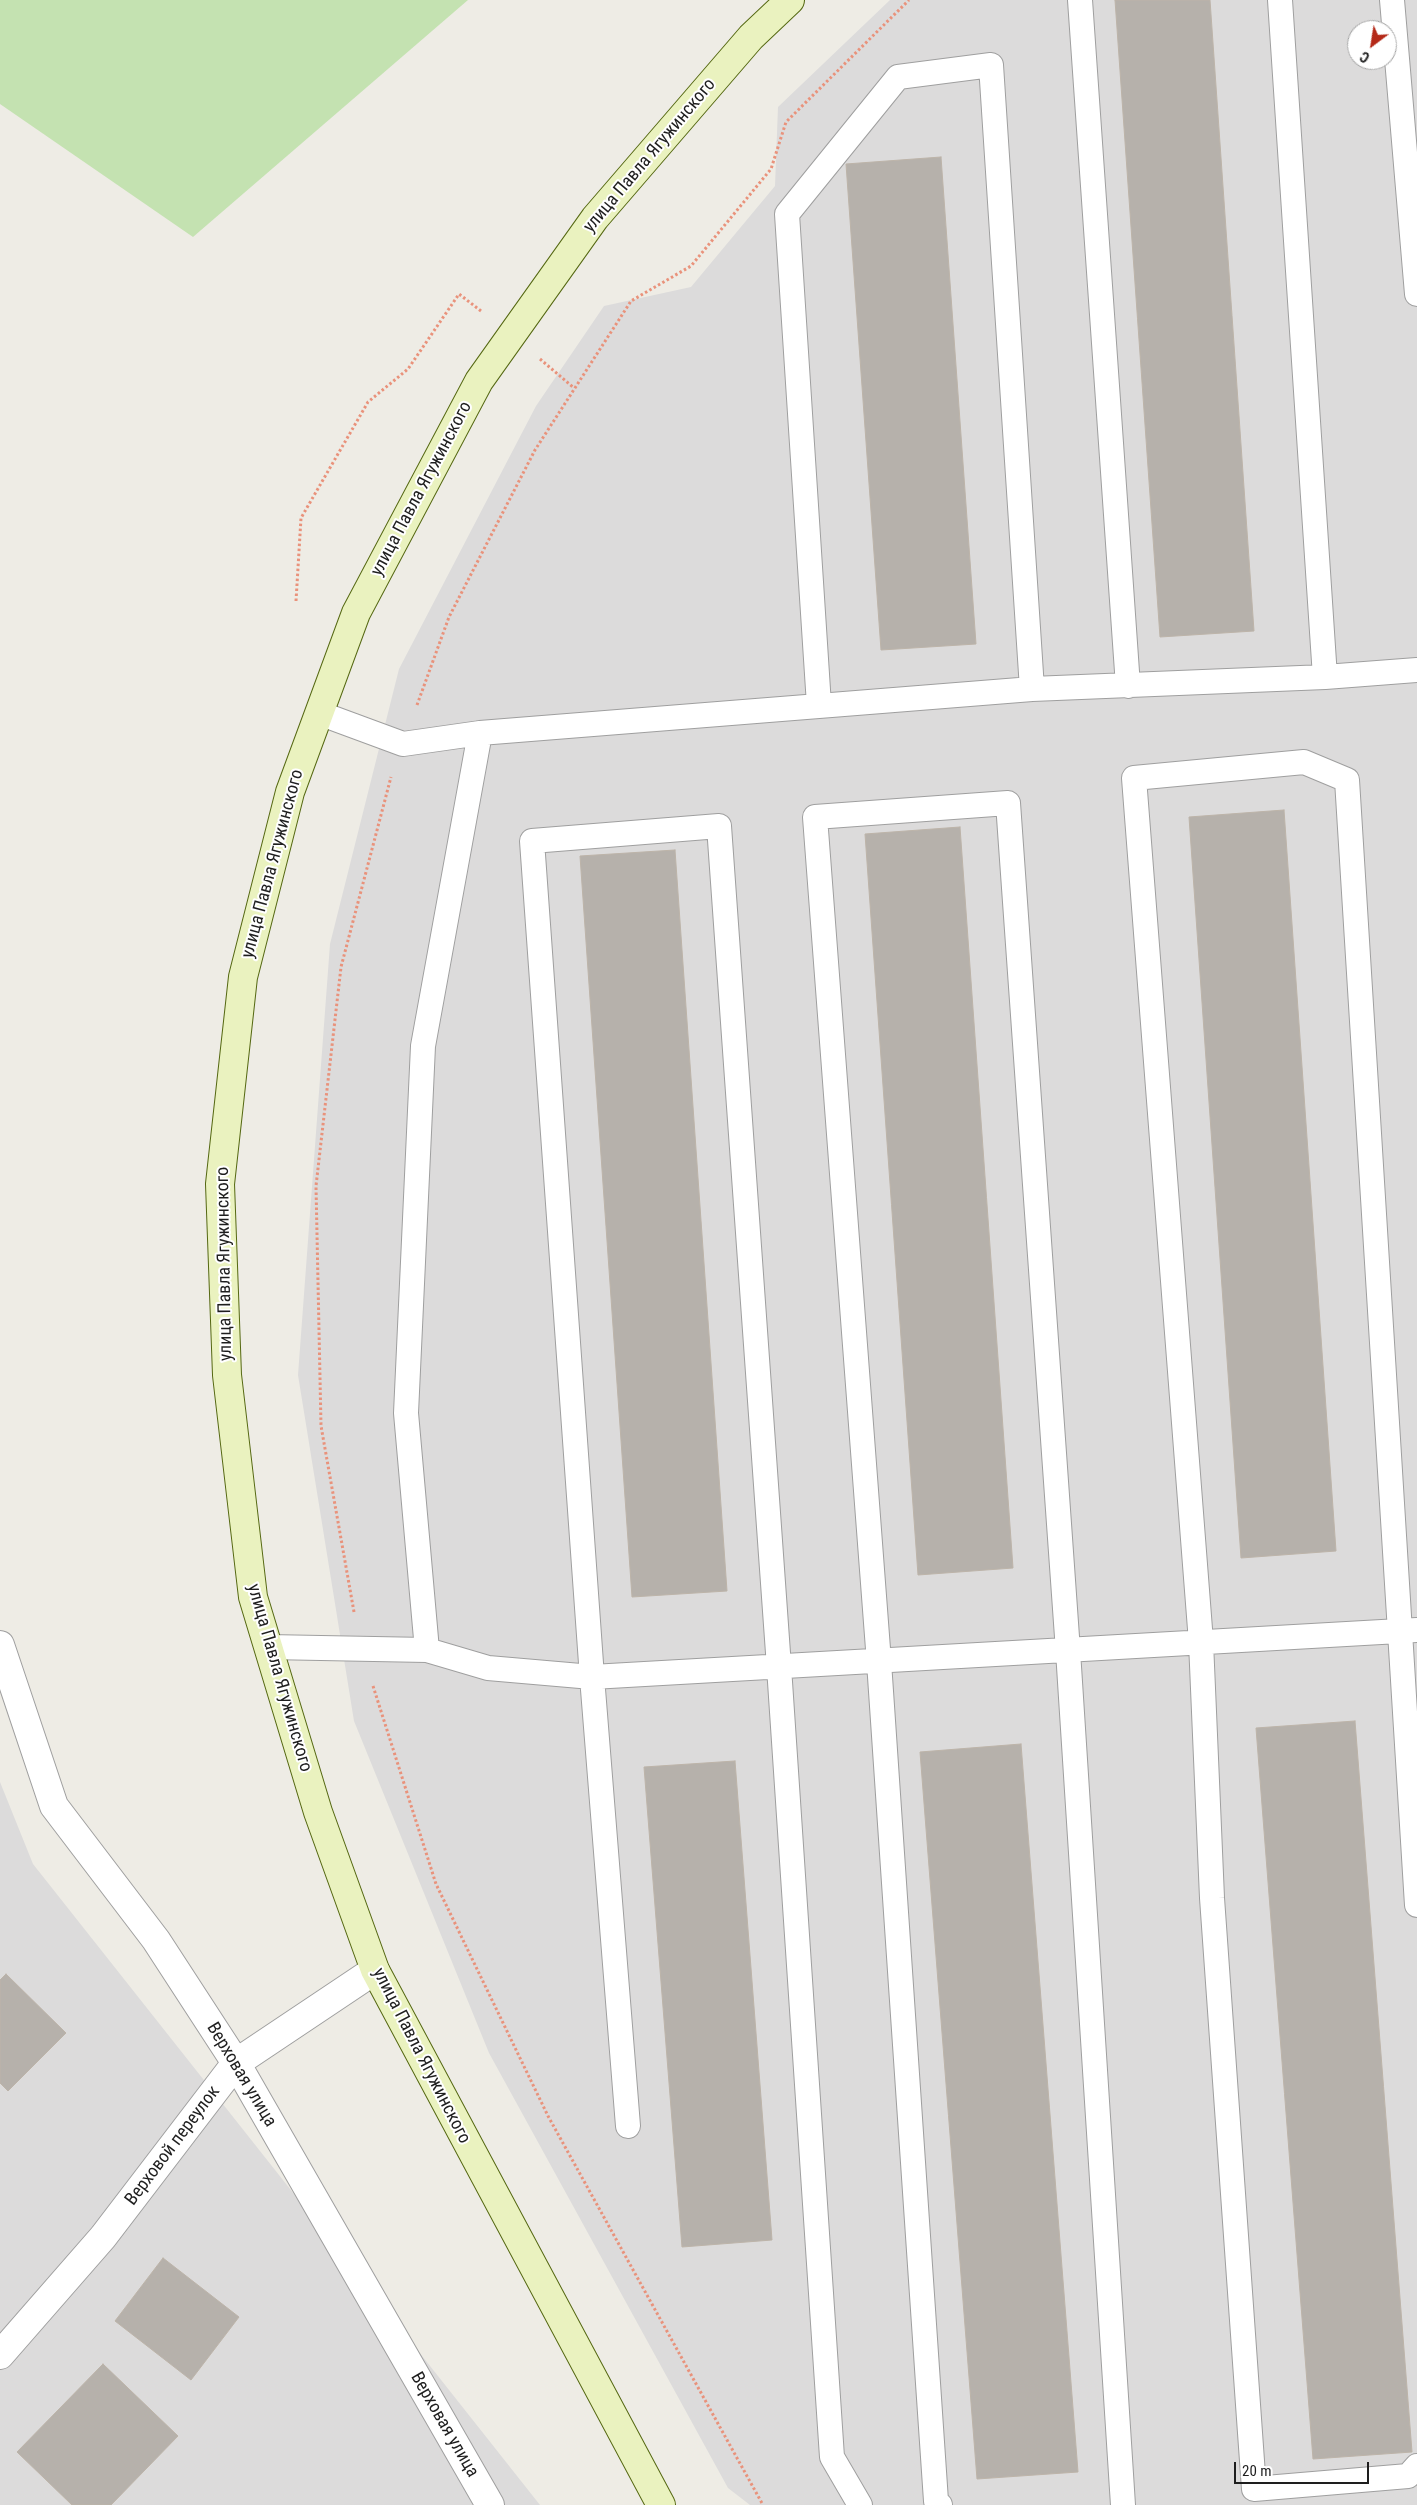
<!DOCTYPE html>
<meta charset="utf-8">
<style>
body{margin:0}
#map{position:relative;width:1417px;height:2505px;overflow:hidden;background:#eeece5;font-family:"Roboto Condensed",sans-serif}
canvas{display:block}
.north{position:absolute;left:1347px;top:20px;width:50px;height:50px;box-sizing:border-box;background:#fff;border:1px solid #a5a5a5;border-radius:50%;rotate:211deg;font-size:14px;font-weight:700;line-height:20px;text-align:center;color:#1e1e1e}
.north::after{content:'';display:block;margin:auto;width:18px;height:22px;background:#b42918;clip-path:polygon(50% 0,100% 100%,50% 72%,0 100%)}
.scale{position:absolute;left:1234px;top:2462px;width:135px;height:22px;box-sizing:border-box;border:2px solid #1e1e1e;border-top:0;padding-left:6px;font-size:15px;line-height:18px;white-space:nowrap;color:#1e1e1e;-webkit-text-stroke:4px #fff;paint-order:stroke}
</style>
<div id="map">
<canvas width="1417" height="2505"></canvas>
<div class="north">С</div>
<div class="scale">20 m</div>
</div>
<script>
const ctx = document.querySelector('canvas').getContext('2d');
ctx.lineJoin = 'round';
function paint(path, color) { ctx.fillStyle = color; ctx.fill(path, 'evenodd'); }
const shape = rows => new Path2D(rows.map(r => 'M' + r).join(''));
function trace(path, color, width, dash) { ctx.strokeStyle = color; ctx.lineWidth = width; ctx.lineCap = dash ? 'butt' : 'round'; ctx.setLineDash(dash || []); ctx.stroke(path); }
function label(font, color, halo, rows, align = 'center') {
  ctx.font = font + ' "Roboto Condensed",sans-serif'; ctx.lineWidth = 4; ctx.setLineDash([]); ctx.textBaseline = 'middle'; ctx.strokeStyle = halo; ctx.fillStyle = color; for (const [text, x, y, turn = 0] of rows) {
    ctx.save(); ctx.translate(x, y); ctx.rotate((+turn || 0) * Math.PI / 180); ctx.textAlign = isNaN(turn) ? turn : align; if (halo) ctx.strokeText(text, 0, 0); ctx.fillText(text, 0, 0); ctx.restore();
  }
}
const residential = shape([
 [890,0,1417,0,1417,2505,750,2505,728,2488,489,2053,354,1721,298,1375,330,944,399,669,536,406,604,306,691,287,775,186,778,107],
 [1357,30,1387,30,1387,60,1357,60],
 [0,1782,33,1864,540,2505,0,2505]
]);
const grass = shape([
 [0,0,468,0,193,237,0,104]
]);
const building = shape([
 [1115,0,1210,0,1254,631,1160,637,1115,0],
 [941,157,976,644,881,650,846,164,941,157],
 [1284,810,1336,1551,1241,1558,1189,817,1284,810],
 [960,827,1013,1568,918,1575,865,834,960,827],
 [675,850,727,1591,632,1597,580,856,675,850],
 [1355,1721,1412,2452,1313,2459,1256,1728,1355,1721],
 [1021,1744,1078,2472,977,2479,920,1752,1021,1744],
 [735,1761,772,2240,682,2247,644,1767,735,1761],
 [6,1974,66,2033,8,2091,0,2083,0,1980,6,1974],
 [163,2258,239,2317,191,2380,115,2321,163,2258],
 [103,2364,178,2436,111,2505,72,2505,17,2452,103,2364]
]);
const path = shape([
 [540,359,574,388],
 [296,601,301,518,368,402,408,369,459,294,481,311],
 [417,705,449,617,535,450,631,301,691,266,771,169,786,122,909,0],
 [354,1612,321,1426,316,1186,341,967,391,777],
 [373,1686,436,1884,548,2116,763,2505]
]);
const lane = shape([
 [1080,0,1128,686],
 [1280,0,1325,677],
 [1392,0,1417,294],
 [819,705,787,214,898,77,991,65,1032,689],
 [319,713,403,744,480,733,1032,689,1325,677,1417,670],
 [480,733,423,1046,406,1413,427,1650,488,1668,592,1677,1417,1630],
 [268,1647,427,1650],
 [1417,1905,1347,780,1304,762,1134,778,1201,1642,1212,1898,1254,2489,1408,2476,1417,2466],
 [628,2126,592,1677,532,841,719,826,779,1667,832,2457,860,2505],
 [940,2505,936,2501,879,1662,815,817,1008,803,1068,1651,1123,2505]
]);
const street = shape([
 [0,1645,54,1806,156,1940,236,2063,490,2505],
 [0,2355,103,2237,236,2063,375,1970]
]);
const secondary = shape([
 [661,2505,375,1970,318,1812,253,1597,227,1375,220,1184,243,977,290,792,356,613,479,381,511,336,595,218,751,37,790,0]
]);
const streetNames = [
 ["улица Павла Ягужинского",650,156,-50],
 ["улица Павла Ягужинского",422,489,-62],
 ["улица Павла Ягужинского",273,864,-75],
 ["улица Павла Ягужинского",225,1264,-91],
 ["улица Павла Ягужинского",279,1678,74],
 ["улица Павла Ягужинского",421,2056,63],
 ["Верховая улица",241,2075,59],
 ["Верховой переулок",173,2146,-53],
 ["Верховая улица",444,2425,60]
];
paint(residential, '#dcdbdb');
paint(grass, '#c4e2b1');
paint(building, '#b6b1ab');
trace(building, '#bdb4a9', 1);
trace(lane, '#9f9f9f', 26);
trace(street, '#9f9f9f', 30);
trace(secondary, '#556812', 30);
trace(path, '#e9927b', 3, [2.5, 2.5]);
trace(lane, '#fff', 24);
trace(street, '#fff', 28);
trace(secondary, '#eaf2bf', 28);
label('18px', '#1e1e1e', '#fff', streetNames);
</script>
